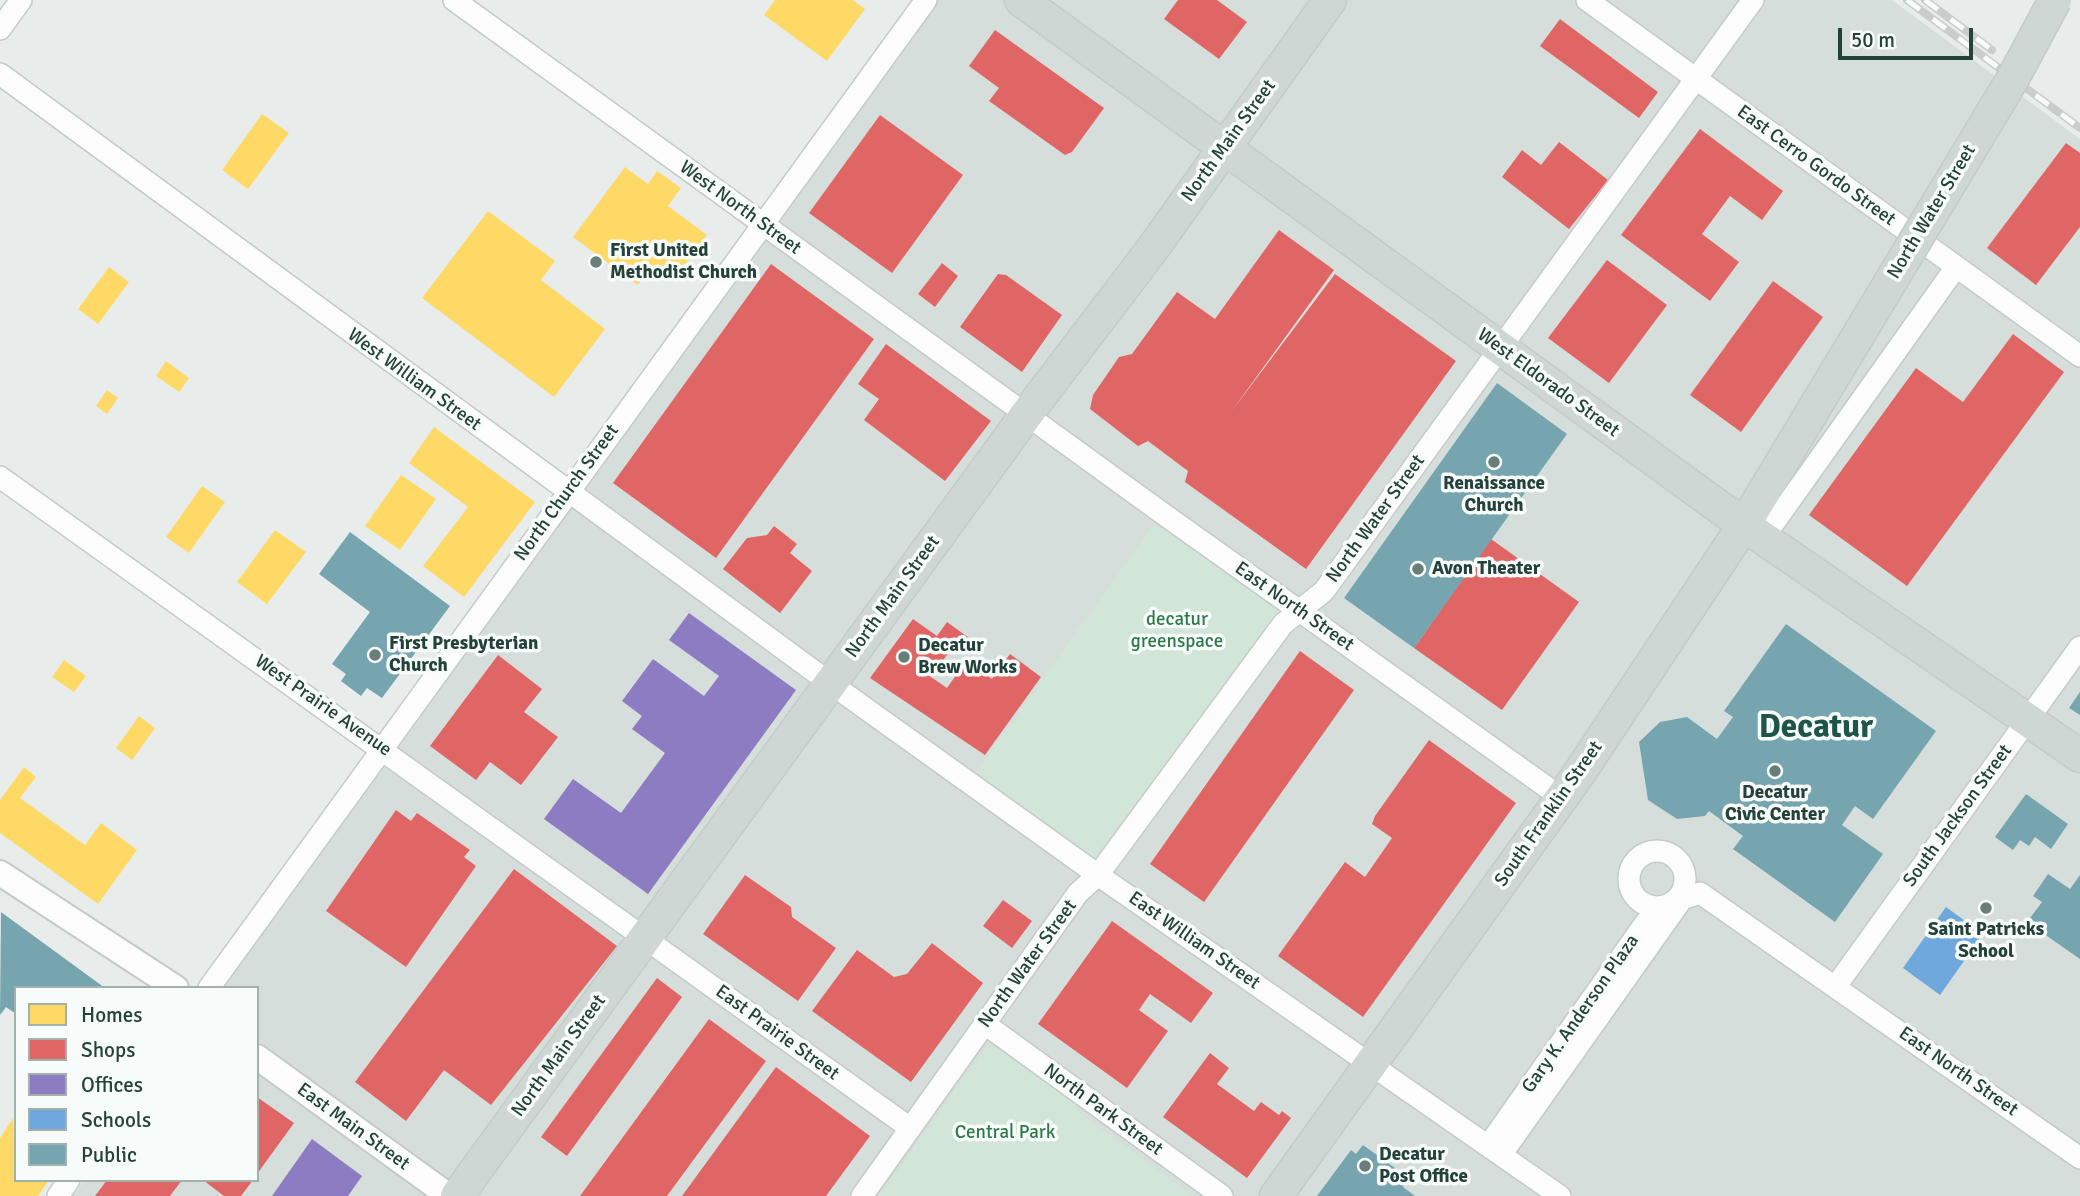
<!DOCTYPE html>
<style>
body{margin:0}
#map{position:relative;width:2080px;height:1196px;overflow:hidden;background:#e8edeb;font-family:Signika,sans-serif}
canvas{display:block}
.legend{position:absolute;left:14px;top:986px;width:245px;height:196px;box-sizing:border-box;background:#f7fbf9;border:2px solid #a3b1ad;margin:0;padding:9px 12px;list-style:none;font-size:21px;color:#24423a}
.legend li{display:flex;align-items:center;gap:14px;height:35px}
.legend b{width:35px;border:2px solid #a3b1ad}
.scale{position:absolute;left:1838px;top:28px;width:135px;height:32px;box-sizing:border-box;border:4px solid #24423a;border-top:0;padding-left:9px;font-size:21px;line-height:24px;white-space:nowrap;color:#24423a;-webkit-text-stroke:5px #f7fbf9;paint-order:stroke}
</style>
<div id="map">
<canvas width="2080" height="1196"></canvas>
<ul class="legend">
<li><b style="height:19px;background:#ffd966"></b>Homes</li>
<li><b style="height:19px;background:#e06666"></b>Shops</li>
<li><b style="height:19px;background:#8e7cc3"></b>Offices</li>
<li><b style="height:19px;background:#6fa8dc"></b>Schools</li>
<li><b style="height:19px;background:#76a5af"></b>Public</li>
</ul>
<div class="scale">50 m</div>
</div>
<script>
const ctx = document.querySelector('canvas').getContext('2d');
ctx.lineJoin = 'round';
function paint(path, color) { ctx.fillStyle = color; ctx.fill(path, 'evenodd'); }
const shape = rows => new Path2D(rows.map(r => 'M' + r).join(''));
function trace(path, color, width, dash) { ctx.strokeStyle = color; ctx.lineWidth = width; ctx.lineCap = dash ? 'butt' : 'round'; ctx.setLineDash(dash || []); ctx.stroke(path); }
function label(font, color, halo, rows, align = 'center') {
  ctx.font = font + ' Signika,sans-serif'; ctx.lineWidth = 7; ctx.setLineDash([]); ctx.textBaseline = 'middle'; ctx.strokeStyle = halo; ctx.fillStyle = color; for (const [text, x, y, turn = 0] of rows) {
    ctx.save(); ctx.translate(x, y); ctx.rotate((+turn || 0) * Math.PI / 180); ctx.textAlign = isNaN(turn) ? turn : align; if (halo) ctx.strokeText(text, 0, 0); ctx.fillText(text, 0, 0); ctx.restore();
  }
}
const built = shape([
 [935,0,1892,0,2080,139,2080,1196,73,1196,84,1180,257,1180,257,988,223,988]
]);
const green = shape([
 [1162,513,1300,611,1098,875,968,783],
 [992,1047,1003,1051,1074,1102,1078,1112,1193,1196,879,1196,984,1050]
]);
const homes = shape([
 [775,0,853,0,865,9,827,61,764,15],
 [262,114,289,133,248,189,222,170],
 [625,167,648,184,657,171,681,188,668,206,707,235,672,282,651,267,638,285,573,237],
 [488,211,555,261,541,280,605,329,554,397,422,298],
 [109,267,129,282,98,324,78,309],
 [166,361,189,378,179,392,156,376],
 [107,390,118,398,107,414,96,406],
 [434,427,535,502,464,597,423,566,468,507,409,463],
 [401,475,436,499,400,550,365,526],
 [202,486,225,502,189,553,166,537],
 [275,530,306,552,267,604,237,582],
 [64,660,86,676,74,692,52,677],
 [139,716,155,728,132,760,116,748],
 [24,767,36,777,20,798,85,845,101,823,137,850,98,904,0,833,0,800],
 [13,1118,16,1180,49,1180,38,1196,0,1196,0,1138]
]);
const shops = shape([
 [1178,0,1217,0,1247,22,1219,59,1164,19],
 [1560,19,1658,92,1639,118,1540,46],
 [995,30,1104,108,1072,152,1065,155,989,101,999,88,969,66],
 [880,115,963,175,892,273,809,213],
 [1700,129,1783,191,1762,220,1730,196,1702,234,1739,262,1710,301,1621,235],
 [1559,142,1608,180,1569,229,1502,177,1522,150,1541,165],
 [2066,143,2080,153,2080,227,2036,285,1987,248],
 [1279,230,1334,270,1231,412,1335,274,1456,361,1306,569,1185,482,1188,471,1148,441,1138,446,1090,409,1093,395,1119,357,1132,354,1177,292,1215,319],
 [1607,260,1667,305,1609,383,1548,338],
 [942,263,958,276,935,307,918,294],
 [771,264,874,339,716,558,613,483],
 [998,274,1006,275,1062,315,1022,372,960,327],
 [1773,281,1823,317,1741,432,1690,395],
 [2013,334,2064,372,1907,586,1809,515,1916,368,1963,402],
 [886,344,991,421,945,481,864,420,879,399,858,384],
 [774,526,797,544,790,553,812,571,780,613,723,569,747,538,767,535],
 [1491,539,1579,602,1502,710,1414,648],
 [913,619,937,636,947,622,976,643,968,654,954,645,931,677,947,688,966,661,992,679,1010,654,1041,677,985,755,870,678],
 [1300,651,1354,690,1204,902,1150,864],
 [498,655,542,689,524,712,558,737,521,785,490,762,476,780,430,746],
 [1429,740,1516,803,1363,1017,1278,956,1345,862,1365,877,1392,838,1372,824,1375,816],
 [396,810,411,821,417,813,470,850,464,857,476,866,406,967,326,911],
 [514,869,617,946,491,1105,444,1070,406,1121,355,1082],
 [745,875,791,907,792,917,836,948,798,1001,703,934],
 [1003,900,1032,921,1012,948,983,926],
 [1112,921,1213,993,1191,1023,1150,994,1139,1010,1168,1031,1127,1088,1038,1024],
 [932,943,983,983,911,1082,812,1011,857,950,894,977,907,974],
 [657,978,682,997,567,1156,541,1137],
 [709,1019,766,1061,667,1196,580,1196],
 [1210,1053,1229,1068,1217,1084,1254,1111,1261,1102,1279,1115,1282,1111,1291,1118,1247,1178,1163,1117],
 [776,1067,870,1136,826,1196,682,1196],
 [257,1097,294,1123,257,1174],
 [107,1180,182,1180,170,1196,95,1196],
 [203,1180,253,1180,241,1196,224,1196]
]);
const offices = shape([
 [689,613,796,690,648,894,544,819,573,779,621,813,665,753,632,729,642,716,622,701,653,659,704,696,719,676,669,640],
 [312,1139,362,1176,348,1196,272,1196]
]);
const schools = shape([
 [1946,907,1983,934,1940,995,1903,968]
]);
const public = shape([
 [1497,383,1567,434,1414,648,1344,598],
 [350,532,450,606,382,698,367,688,361,696,341,681,346,674,332,664,370,612,319,574],
 [1786,624,1936,731,1873,819,1855,806,1842,825,1883,854,1835,922,1733,849,1743,836,1709,811,1705,816,1677,819,1648,800,1639,742,1660,722,1687,717,1717,739,1733,717,1724,711],
 [2080,692,2080,715,2069,708],
 [2026,794,2068,824,2051,849,2035,837,2029,846,2020,840,2013,850,1995,837],
 [2048,874,2070,889,2080,875,2080,959,2027,922,2042,902,2033,896],
 [1,912,105,988,16,988,16,1014,6,1007,0,1015],
 [1363,1145,1409,1178,1403,1187,1415,1196,1317,1196,1351,1150,1356,1154]
]);
const minor = shape([
 [454,0,1162,513,1562,798],
 [1587,0,2080,356],
 [0,29,21,0],
 [0,74,830,683,1098,875,1560,1196],
 [0,477,910,1128],
 [1764,537,1956,267],
 '1629 879a28 28 0 1 1 56 0a28 28 0 1 1-56 0Z',
 [1836,986,2080,647],
 [209,988,926,0],
 [985,1024,1222,1196],
 [1488,1146,1646,922,1673,902,1700,893,2080,1158],
 [1501,1155,1680,902],
 [58,1196,69,1180],
 [862,1196,1078,893,1098,875,1283,624,1324,591,1753,0]
]);
const tertiary = shape([
 [0,873,176,988],
 [257,1057,449,1196]
]);
const primary = shape([
 [1021,0,1744,525,2080,756],
 [457,1196,1026,415,1151,251,1330,0],
 [1276,1196,1578,775,1744,525,1806,422]
]);
const rail = shape([
 [1907,0,2080,128],
 [1925,0,1992,50]
]);
const primaryBridge = shape([
 [1806,422,2012,80,2055,0]
]);
const markers = [
 [596,262,7,"#697e78"],
 [1494,462,7,"#697e78"],
 [1418,569,7,"#697e78"],
 [375,655,7,"#697e78"],
 [904,657,7,"#697e78"],
 [1775,771,7,"#697e78"],
 [1986,908,7,"#697e78"],
 [1365,1166,7,"#697e78"]
];
const streetNames = [
 ["North Main Street",1229,141,-54],
 ["East Cerro Gordo Street",1816,166,36],
 ["West North Street",740,208,36],
 ["North Water Street",1932,212,-59],
 ["West William Street",414,380,36],
 ["West Eldorado Street",1548,383,36],
 ["North Church Street",567,493,-54],
 ["North Water Street",1376,519,-54],
 ["North Main Street",893,597,-54],
 ["East North Street",1294,607,35],
 ["West Prairie Avenue",323,706,35],
 ["South Franklin Street",1549,814,-55],
 ["South Jackson Street",1958,816,-54],
 ["East William Street",1194,941,35],
 ["North Water Street",1028,964,-54],
 ["Gary K. Anderson Plaza",1581,1014,-55],
 ["East Prairie Street",777,1033,36],
 ["North Main Street",559,1056,-54],
 ["East North Street",1958,1072,35],
 ["North Park Street",1103,1110,36],
 ["East Main Street",353,1127,36]
];
const poiNames = [
 ["First United",610,251],
 ["Methodist Church",610,273],
 ["Renaissance",1494,484,"center"],
 ["Church",1494,506,"center"],
 ["Avon Theater",1432,569],
 ["First Presbyterian",389,644],
 ["Church",389,666],
 ["Decatur",918,646],
 ["Brew Works",918,668],
 ["Decatur",1775,793,"center"],
 ["Civic Center",1775,815,"center"],
 ["Saint Patricks",1986,930,"center"],
 ["School",1986,952,"center"],
 ["Decatur",1379,1155],
 ["Post Office",1379,1177]
];
const parkNames = [
 ["decatur",1177,620],
 ["greenspace",1177,642],
 ["Central Park",1005,1133]
];
const townNames = [
 ["Decatur",1816,728]
];
paint(built, '#d6dedb');
paint(green, '#d1e6d8');
paint(homes, '#ffd966');
paint(shops, '#e06666');
paint(offices, '#8e7cc3');
paint(schools, '#6fa8dc');
paint(public, '#76a5af');
trace(minor, '#c5cac8', 24);
trace(tertiary, '#c5cac8', 28);
trace(primary, '#c3ccc9', 35);
trace(minor, '#fcfcfc', 21);
trace(tertiary, '#fcfcfc', 24);
trace(primary, '#cfd7d5', 32);
trace(rail, '#c9cdcc', 8);
trace(rail, '#f7fbf9', 5, [16]);
trace(primaryBridge, '#c3ccc9', 35, []);
trace(primaryBridge, '#cfd7d5', 32);
for (const [x, y, r, color] of markers) { const dot = new Path2D(); dot.arc(x, y, r, 0, 2 * Math.PI); ctx.fillStyle = color; ctx.fill(dot); trace(dot, '#f7fbf9', 2.5); }
label('19px', '#24423a', '#f7fbf9', streetNames);
label('bold 19px', '#24423a', '#f7fbf9', poiNames, 'left');
label('19px', '#2d7a4b', '#f7fbf9', parkNames);
label('bold 33px', '#1f5548', '#f7fbf9', townNames);
</script>
